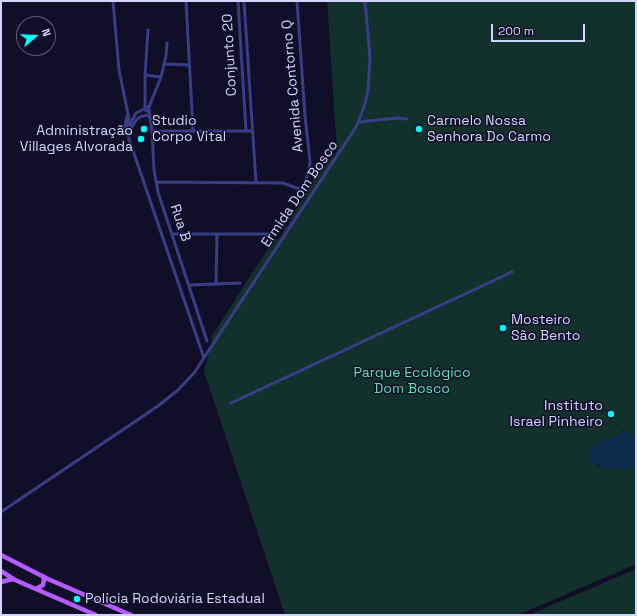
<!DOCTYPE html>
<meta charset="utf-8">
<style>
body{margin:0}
#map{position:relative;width:637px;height:616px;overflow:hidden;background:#110f27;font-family:"Space Grotesk",sans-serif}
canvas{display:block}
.frame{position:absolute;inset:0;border:2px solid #d5d4ff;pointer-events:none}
.north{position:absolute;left:16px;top:16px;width:40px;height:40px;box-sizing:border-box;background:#110f27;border:1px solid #5f5e7d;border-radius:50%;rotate:71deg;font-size:11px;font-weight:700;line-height:16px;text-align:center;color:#d5d4ff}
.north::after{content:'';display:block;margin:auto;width:14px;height:18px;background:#00fdff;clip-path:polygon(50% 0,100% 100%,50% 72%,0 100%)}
.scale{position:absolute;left:491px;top:24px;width:94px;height:18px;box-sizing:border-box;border:2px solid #d5d4ff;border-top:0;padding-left:5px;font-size:12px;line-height:14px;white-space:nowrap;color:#d5d4ff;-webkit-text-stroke:3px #110f27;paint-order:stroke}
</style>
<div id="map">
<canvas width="637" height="616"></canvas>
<div class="frame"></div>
<div class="north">N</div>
<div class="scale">200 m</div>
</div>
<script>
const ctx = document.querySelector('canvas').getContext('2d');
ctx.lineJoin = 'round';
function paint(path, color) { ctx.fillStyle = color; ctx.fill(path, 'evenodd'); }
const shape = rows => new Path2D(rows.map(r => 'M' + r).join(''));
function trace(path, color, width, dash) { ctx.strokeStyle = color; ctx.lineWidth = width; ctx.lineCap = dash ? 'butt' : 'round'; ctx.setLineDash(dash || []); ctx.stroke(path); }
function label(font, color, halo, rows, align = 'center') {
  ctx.font = font + ' "Space Grotesk",sans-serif'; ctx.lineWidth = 3; ctx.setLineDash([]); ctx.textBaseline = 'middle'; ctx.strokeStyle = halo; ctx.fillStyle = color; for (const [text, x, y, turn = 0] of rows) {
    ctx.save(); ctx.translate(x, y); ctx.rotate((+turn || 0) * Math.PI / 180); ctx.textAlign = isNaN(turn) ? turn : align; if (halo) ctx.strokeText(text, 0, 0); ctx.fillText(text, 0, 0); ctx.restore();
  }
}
const green = shape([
 [327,1,636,1,636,437,624,430,617,435,599,442,596,466,605,468,624,469,636,468,636,564,518,615,285,615,204,371,211,345,212,336,274,239,279,239,312,183,337,151],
 [636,569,636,615,529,615]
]);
const water = shape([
 [625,430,636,437,636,468,624,469,605,468,591,463,589,457,591,448,599,442,617,435]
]);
const street = shape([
 [113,1,119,70,129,119,127,127],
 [186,1,193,130],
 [238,1,246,131],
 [244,1,256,182],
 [165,64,189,65],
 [145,75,161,77],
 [145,107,145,75,148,30],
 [149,107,145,107,145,110,147,111,149,110,149,107,161,77,166,56,167,43],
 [149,109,152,131,154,170,158,192,207,341],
 [127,116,124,130,127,133,130,132,131,129,127,127],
 [359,122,398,118,407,119],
 [129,126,136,113,144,109],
 [131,129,136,120,140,117,147,115,150,118],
 [152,131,253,131],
 [127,133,204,358],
 [156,182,283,183,300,189,303,188,309,171,310,162,305,116,297,1],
 [172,234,272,234],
 [216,284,217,234],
 [189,285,240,283],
 [231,403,512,272],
 [1,512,158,406,178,390,194,373,356,127,364,107,368,91,369,73,370,58,365,1]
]);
const primary = shape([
 [1,555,48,579,131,615],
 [1,571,15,580,96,615],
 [1,582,13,579],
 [36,589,43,585,44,580,43,576]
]);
const markers = [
 [144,129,4,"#00fdff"],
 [419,129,4,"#00fdff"],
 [141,139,4,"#00fdff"],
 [503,328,4,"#00fdff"],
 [611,414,4,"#00fdff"],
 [77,599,4,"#00fdff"]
];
const streetNames = [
 ["Conjunto 20",230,55,-93],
 ["Avenida Contorno Q",293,86,-95],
 ["Ermida Dom Bosco",300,194,-56],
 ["Rua B",180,223,72]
];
const poiNames = [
 ["Studio",152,121],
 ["Corpo Vital",152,137],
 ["Carmelo Nossa",427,121],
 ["Senhora Do Carmo",427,137],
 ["Administração",133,131,"right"],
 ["Villages Alvorada",133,147,"right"],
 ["Mosteiro",511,320],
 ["São Bento",511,336],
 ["Instituto",603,406,"right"],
 ["Israel Pinheiro",603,422,"right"],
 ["Polícia Rodoviária Estadual",85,599]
];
const parkNames = [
 ["Parque Ecológico",412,373],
 ["Dom Bosco",412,389]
];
paint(green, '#12312d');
paint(water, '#0d2b4c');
trace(street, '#393d87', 3);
trace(primary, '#b35bff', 4.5);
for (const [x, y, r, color] of markers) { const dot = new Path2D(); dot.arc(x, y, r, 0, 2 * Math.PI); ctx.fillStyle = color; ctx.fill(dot); trace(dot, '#110f27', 1.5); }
label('14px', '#d5d4ff', '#110f27', streetNames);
label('14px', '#d5d4ff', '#110f27', poiNames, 'left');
label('14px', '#5de2b5', '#110f27', parkNames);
</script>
